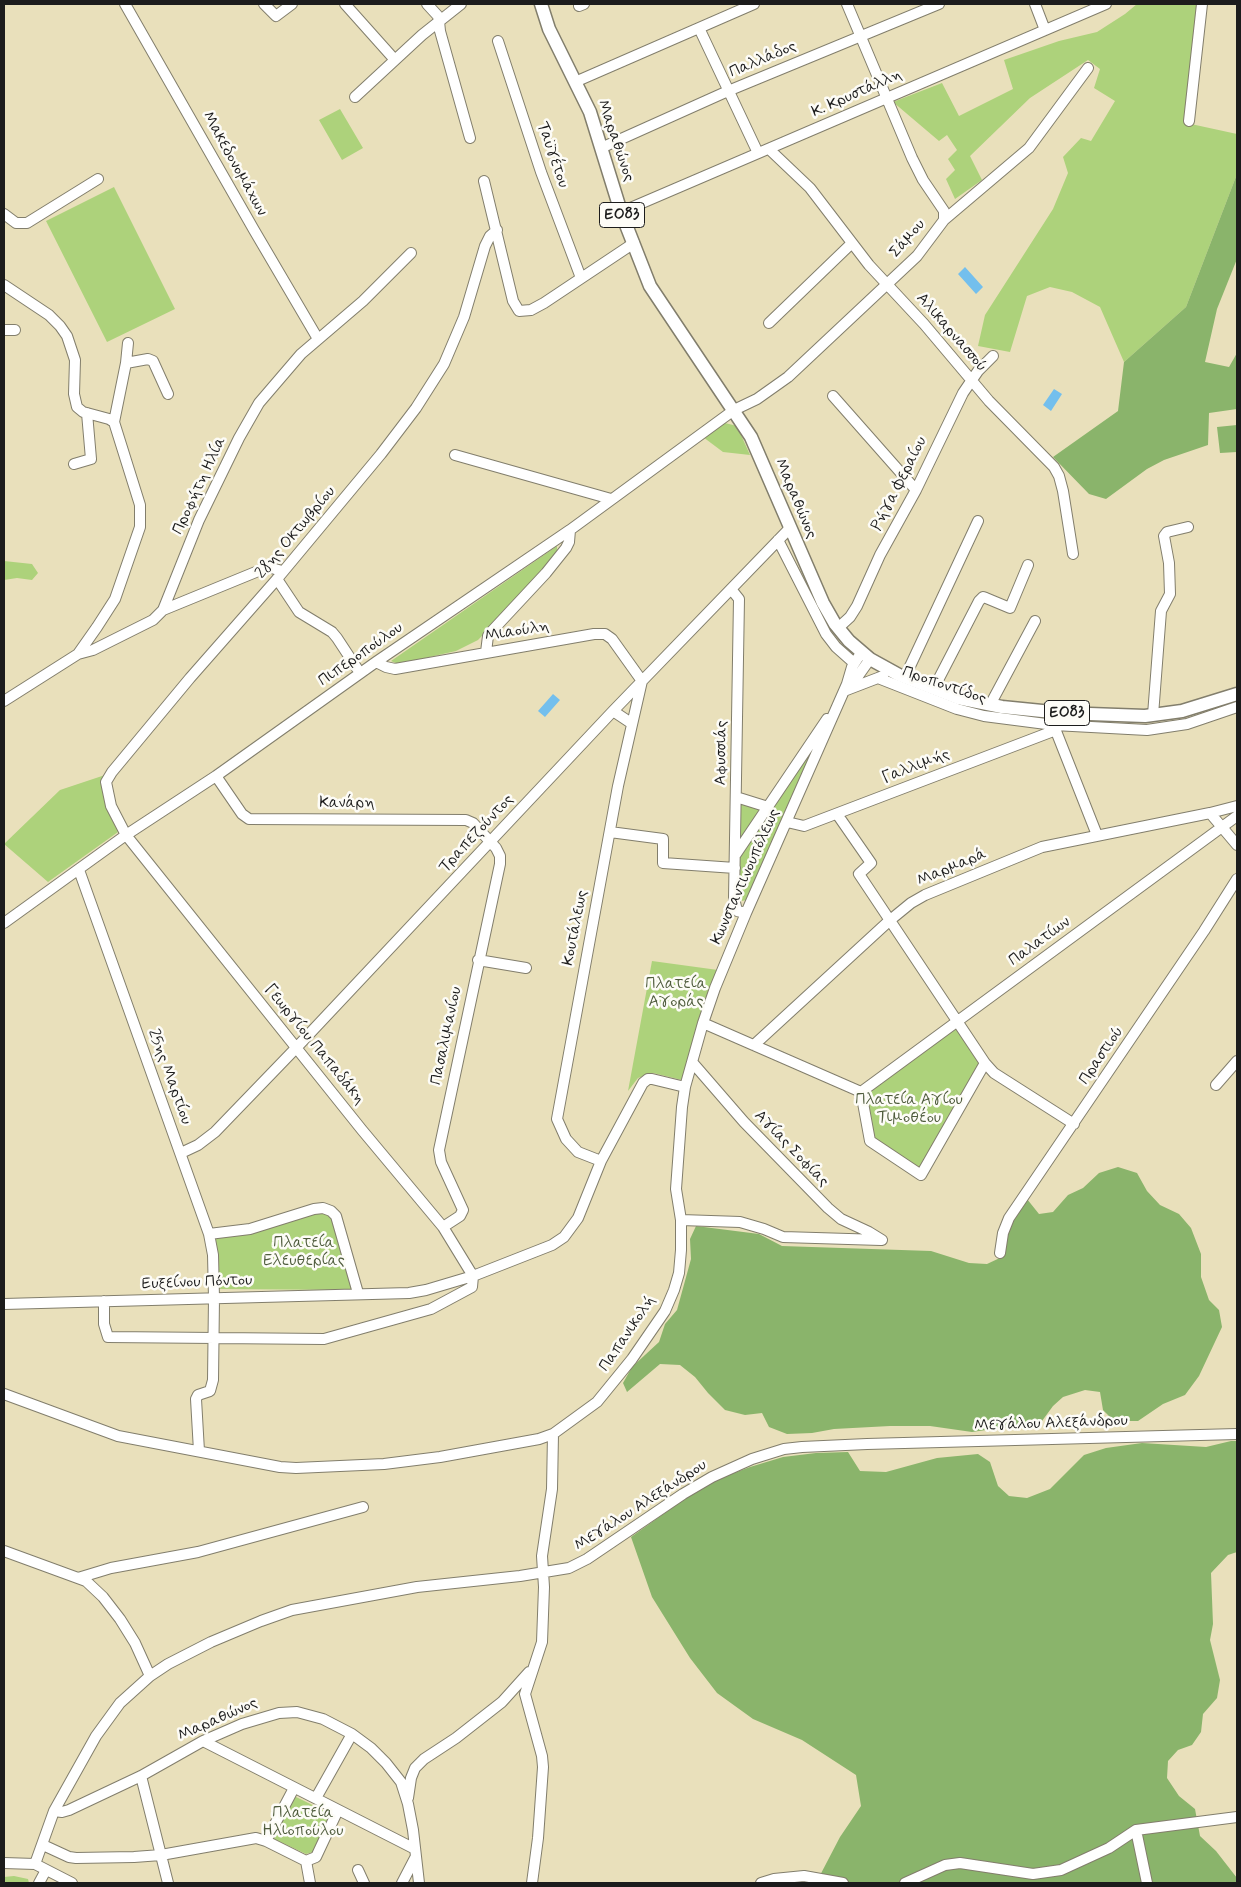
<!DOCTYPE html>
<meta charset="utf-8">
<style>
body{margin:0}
#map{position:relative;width:1241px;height:1887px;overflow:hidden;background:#e9e0bb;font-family:Mynerve,sans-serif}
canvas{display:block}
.frame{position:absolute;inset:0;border:5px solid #1c1c1c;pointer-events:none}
</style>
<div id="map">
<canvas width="1241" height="1887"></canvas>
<div class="frame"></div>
</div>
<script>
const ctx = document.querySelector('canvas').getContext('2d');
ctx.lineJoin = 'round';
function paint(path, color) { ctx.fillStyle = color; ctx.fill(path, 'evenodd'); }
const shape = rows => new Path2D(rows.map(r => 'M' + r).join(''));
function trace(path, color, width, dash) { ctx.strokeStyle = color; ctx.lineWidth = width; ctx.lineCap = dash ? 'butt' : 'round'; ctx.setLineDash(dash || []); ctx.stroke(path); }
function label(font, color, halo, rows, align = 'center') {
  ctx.font = font + ' Mynerve,sans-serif'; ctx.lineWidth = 5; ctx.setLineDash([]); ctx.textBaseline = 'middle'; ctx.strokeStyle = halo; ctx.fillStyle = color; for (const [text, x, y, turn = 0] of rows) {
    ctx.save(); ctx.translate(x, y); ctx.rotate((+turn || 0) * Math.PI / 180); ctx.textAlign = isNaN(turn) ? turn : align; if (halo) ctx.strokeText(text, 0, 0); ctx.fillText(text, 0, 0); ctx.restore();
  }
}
const green = shape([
 [1137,4,1197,4,1191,124,1237,134,1237,174,1186,307,1124,362,1100,307,1072,292,1050,287,1027,296,1010,352,978,346,985,315,1053,209,1068,173,1063,157,1081,138,1091,141,1115,101,1094,88,1100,69,1088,60,1030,98,970,156,982,180,955,199,946,179,955,170,948,159,957,150,947,135,939,141,893,102,942,83,959,116,1013,89,1004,60,1059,41,1097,32,1125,14],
 [340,109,363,148,342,160,319,120],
 [114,187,175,309,107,342,46,221],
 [725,423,737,426,750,455,723,452,703,437],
 [557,546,557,552,545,571,478,640,456,651,403,663,398,664,391,661],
 [4,561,32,564,38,573,32,580,17,578,4,580],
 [817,740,746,900,742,901,740,897,740,856],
 [105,775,101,781,118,832,48,882,4,844,60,790],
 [738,800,761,808,737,843],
 [652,961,718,970,682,1080,653,1073,638,1078,628,1091],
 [956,1026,982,1063,921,1170,873,1138,865,1093],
 [323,1212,332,1217,353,1290,218,1289,213,1236],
 [294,1796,331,1814,313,1852,306,1854,272,1838],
 [14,1876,28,1879,29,1883,4,1883,4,1877]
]);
const forest = shape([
 [1237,174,1237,259,1217,309,1205,362,1229,367,1237,353,1237,409,1209,413,1208,445,1164,460,1147,469,1106,499,1089,494,1053,457,1118,411,1124,362,1186,307],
 [1237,425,1237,452,1220,453,1217,427],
 [1118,1167,1137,1173,1147,1191,1160,1205,1179,1214,1191,1228,1201,1254,1201,1277,1209,1300,1219,1310,1222,1327,1199,1376,1185,1395,1163,1404,1138,1421,1114,1421,1103,1410,1100,1392,1085,1390,1063,1397,1053,1406,1042,1421,1026,1428,1000,1428,972,1432,930,1426,890,1426,834,1429,812,1433,787,1434,769,1427,762,1413,745,1415,725,1410,708,1393,695,1377,680,1365,660,1364,627,1392,623,1383,632,1367,659,1342,665,1324,677,1310,691,1259,690,1239,696,1226,759,1234,782,1246,931,1251,969,1263,987,1264,1004,1256,1006,1234,1012,1222,1027,1199,1039,1214,1053,1212,1068,1195,1083,1188,1099,1173],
 [1231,1441,1237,1441,1237,1552,1228,1555,1211,1573,1213,1624,1210,1640,1220,1680,1217,1698,1203,1714,1201,1732,1192,1745,1178,1750,1168,1761,1167,1778,1179,1796,1195,1809,1200,1836,1216,1851,1237,1878,1237,1883,816,1883,840,1837,861,1806,856,1775,802,1740,753,1719,717,1693,690,1658,652,1597,631,1537,686,1498,718,1479,750,1467,783,1457,816,1453,848,1452,860,1471,886,1472,937,1458,978,1454,990,1462,998,1486,1009,1496,1027,1498,1050,1489,1084,1455,1106,1448,1142,1443,1206,1447]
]);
const water = shape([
 [965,267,983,287,976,294,958,274],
 [1054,389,1062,394,1051,411,1043,405],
 [553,694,560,700,545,717,538,711]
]);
const minor = shape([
 [125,4,254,230,318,339],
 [264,4,276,16,292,4],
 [345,4,395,60],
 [427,4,438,16,439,21,440,31,470,138],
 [847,4,912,158,923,180,944,211,944,220],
 [1035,4,1045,30],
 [579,6,584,4],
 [699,28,758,153],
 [498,41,541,172,581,278],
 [575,82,754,4],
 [355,97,422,35,461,4],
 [1189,121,1202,4],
 [601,148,728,91,939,4],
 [769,149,810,188,869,265,924,324,989,401,1054,467,1059,476,1063,491,1073,554],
 [484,181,513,301,519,311,531,310,544,303,634,243],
 [621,212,1106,4],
 [4,214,16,223,27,223,98,179],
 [4,285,49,315,60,326,67,336,75,360,74,394,77,407,83,412,109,419,114,422,140,505,140,527,115,599,97,627,78,654],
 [769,323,852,243],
 [4,330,15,330],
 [126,363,148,359,153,361,168,394],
 [833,396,916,490],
 [114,422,126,363,128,343],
 [455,455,611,499],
 [74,464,91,459,87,413],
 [778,540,826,634,836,647,854,663],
 [277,579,299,612,332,632,337,638,360,673],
 [731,589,739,599,734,898,737,911,746,913],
 [163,610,268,567,282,571],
 [838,628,850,617,857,606,880,555,916,490,963,393,978,371,993,356],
 [486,652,488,636,491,632,546,573,566,548,569,542,570,530],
 [376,662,386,667,395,669,594,634,605,634,612,639,642,681,618,786,557,1119,566,1139,578,1152,601,1161],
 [905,677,978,521],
 [878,678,957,709,984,716,1054,725,1147,730,1187,724,1237,707],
 [847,684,858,676,870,659],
 [934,688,979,601,983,597,986,598,1010,608,1028,565],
 [844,691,883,676],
 [4,701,78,654,93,650,153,620,163,610,199,520,239,438,259,403,301,354,363,301,411,253],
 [990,705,1035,621],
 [613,711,631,723],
 [1153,715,1161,611,1170,594,1169,563,1164,536,1167,532,1188,527],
 [1054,726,1097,835],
 [216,776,242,814,249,819,466,820,473,823,496,848,500,856,500,864,439,1150,441,1162,463,1210,460,1216,443,1227],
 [736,797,768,807],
 [1210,813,1237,845],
 [837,814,871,863,859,874,985,1063,994,1073,1074,1124],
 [787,822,804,826,1056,730],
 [610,832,663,839,663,863,735,868],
 [736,854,827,719],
 [79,870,209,1234,213,1255,214,1298,213,1380,210,1391,198,1395,196,1399,199,1451],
 [4,923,126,835,216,776,376,662,570,530,734,410,757,399,788,377,917,256,944,220,1029,148,1088,68],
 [478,960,526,968],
 [703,1023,861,1092],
 [754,1045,889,921,911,903,925,895,1042,847,1210,813,1237,806],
 [692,1062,744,1122,828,1208,841,1219,869,1232,882,1240],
 [1216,1085,1237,1061],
 [861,1092,1237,816],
 [861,1092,870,1141,921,1175,985,1063],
 [181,1153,198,1145,215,1132,297,1047,613,711,790,528],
 [681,1220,740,1222,764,1229,783,1237,881,1240],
 [209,1234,250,1229,314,1209,323,1208,331,1211,336,1216,358,1293],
 [1000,1253,1003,1233,1009,1218,1204,931,1237,879],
 [104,1301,104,1324,108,1337,324,1339,431,1309,472,1287,473,1276,443,1227,362,1130,126,835,111,806,106,782,112,772,190,678,277,579,381,454,416,408,444,364,464,317,485,246,490,236,497,230],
 [4,1304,409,1293,426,1290,473,1276,552,1245,564,1237,578,1218,601,1161,643,1083,648,1079,652,1079,685,1087],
 [4,1394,118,1436,280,1467,296,1468,384,1464,440,1457,539,1439,553,1434,597,1402,632,1359,665,1311,674,1290,679,1273,681,1250,681,1220,676,1189,682,1107,685,1087,703,1023,715,988,746,913,847,684,852,667,861,653],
 [4,1551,86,1581,103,1597,120,1619,135,1643,150,1676],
 [78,1578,111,1568,198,1552,363,1507],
 [203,1741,415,1849],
 [141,1776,168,1883],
 [316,1798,352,1734],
 [408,1798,411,1778,415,1768,424,1759,456,1738,502,1702,529,1672],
 [54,1811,62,1812,69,1810,141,1776,203,1741,242,1724,279,1713,297,1712,323,1719,352,1734,371,1748,386,1763,401,1782,408,1804,413,1830,419,1883],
 [1136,1830,1147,1883],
 [266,1841,294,1788],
 [43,1845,69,1857,76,1858,134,1857,161,1855,256,1838,266,1841,306,1861],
 [306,1861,316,1857,338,1810],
 [306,1861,310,1883],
 [4,1863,35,1864,72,1883],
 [35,1864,54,1811,96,1736,120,1703,150,1676,168,1664,211,1642,261,1621,292,1610,417,1587,520,1576,569,1568,587,1559,683,1494,712,1477,752,1459,784,1449,802,1447,867,1444,1237,1434],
 [358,1870,364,1883],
 [39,1883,46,1870],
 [402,1883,415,1858],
 [532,1883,538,1838,543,1767,542,1756,525,1694,542,1642,544,1587,542,1556,552,1489,553,1434],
 [761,1883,774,1879,804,1876,843,1883],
 [905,1883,945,1865,960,1863,1033,1874,1061,1870,1109,1848,1136,1830,1237,1817]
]);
const major = shape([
 [541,4,549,29,590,112,621,212,650,286,751,437,823,603,835,624,849,641,870,659,899,675,958,698,1002,707,1062,713,1145,716,1182,711,1237,694]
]);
const shields = [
 [622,215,45],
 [1067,713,45]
];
const shieldNames = [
 ["ΕΟ83",622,215],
 ["ΕΟ83",1067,713]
];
const streetNames = [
 ["Παλλάδος",763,60,-23],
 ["Κ. Κρυστάλλη",857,94,-24],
 ["Μαραθώνος",615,141,71],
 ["Ταϋγέτου",552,155,71],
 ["Μακεδονομάχων",234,164,61],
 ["Σάμου",908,239,-49],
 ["Αλικαρνασσού",951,333,49],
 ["Ρήγα Φεραίου",900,484,-63],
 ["Προφήτη Ηλία",200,486,-65],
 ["Μαραθώνος",795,499,67],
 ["28ης Οκτωβρίου",296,533,-50],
 ["Μιαούλη",517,632,-9],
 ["Πιπεροπούλου",361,655,-35],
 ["Προποντίδος",944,686,19],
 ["Αφυσσιάς",722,753,-89],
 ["Γαλλιμής",916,767,-21],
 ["Κανάρη",347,804],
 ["Τραπεζούντος",477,834,-47],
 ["Μαρμαρά",952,868,-23],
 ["Κωνσταντινουπόλεως",746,877,-66],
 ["Κουτάλεως",576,928,-79],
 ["Παλατίων",1040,942,-36],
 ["Πασαλιμανίου",447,1036,-78],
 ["Γεωργίου Παπαδάκη",314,1045,51],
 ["Πραστιού",1102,1056,-56],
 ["25ης Μαρτίου",169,1077,70],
 ["Αγίας Σοφίας",791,1149,46],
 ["Ευξείνου Πόντου",197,1283,-2],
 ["Παπανικολή",628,1334,-56],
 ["Μεγάλου Αλεξάνδρου",1051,1424,-2],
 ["Μεγάλου Αλεξάνδρου",641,1506,-33],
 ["Μαραθώνος",218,1720,-24]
];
const parkNames = [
 ["Πλατεία",676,985],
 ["Αγοράς",676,1003],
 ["Πλατεία Αγίου",909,1101],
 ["Τιμοθέου",909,1119],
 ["Πλατεία",304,1244],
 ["Ελευθερίας",304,1262],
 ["Πλατεία",303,1814],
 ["Ηλιοπούλου",303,1832]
];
paint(green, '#add27b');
paint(forest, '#8ab46b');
paint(water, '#73bfed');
trace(minor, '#827e6c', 12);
trace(major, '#827e6c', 15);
trace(minor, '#fff', 10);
trace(major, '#fff', 12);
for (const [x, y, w] of shields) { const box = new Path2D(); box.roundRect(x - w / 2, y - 12.5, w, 25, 4); ctx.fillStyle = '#fdfcf7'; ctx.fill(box); trace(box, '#1c1c1c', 1); }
label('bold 15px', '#1c1c1c', null, shieldNames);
label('16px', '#1c1c1c', '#fdfcf7', streetNames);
label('16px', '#4f5c3d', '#fdfcf7', parkNames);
</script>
